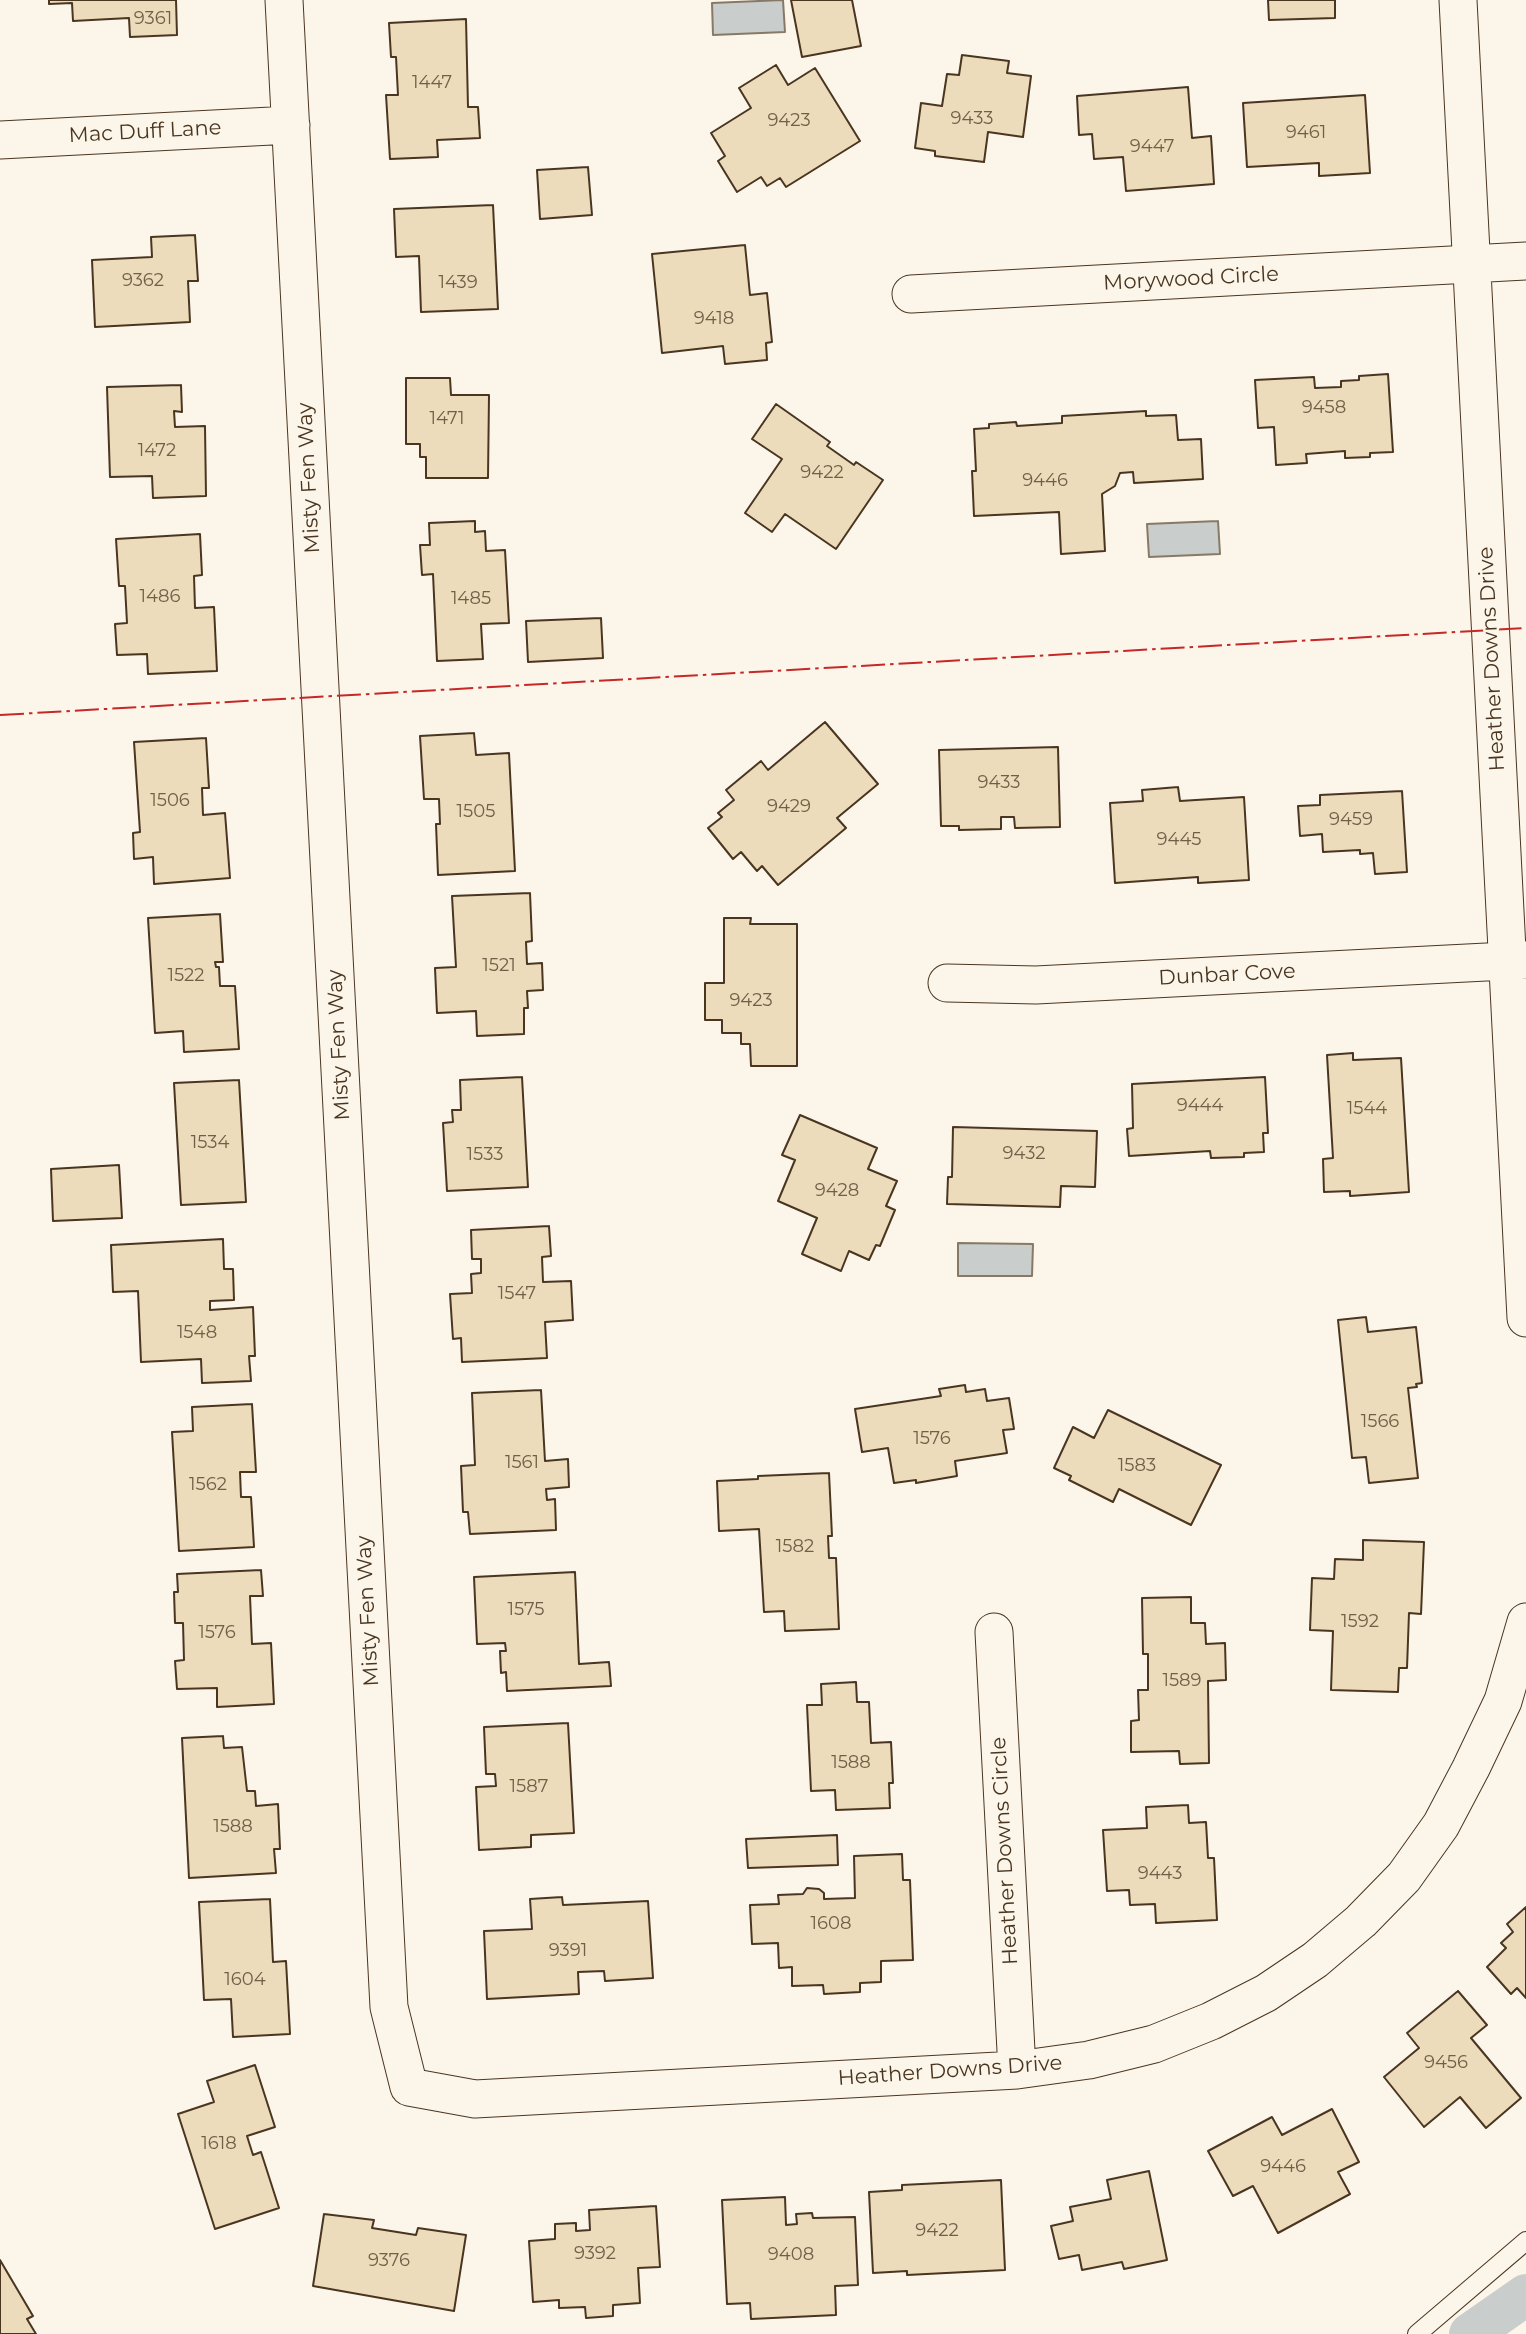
<!DOCTYPE html>
<style>
body{margin:0}
canvas{display:block;background:#fbf6e9}
</style>
<canvas width="1526" height="2334"></canvas>
<script>
const ctx = document.querySelector('canvas').getContext('2d');
ctx.lineJoin = 'round';
function paint(path, color) { ctx.fillStyle = color; ctx.fill(path, 'evenodd'); }
const shape = rows => new Path2D(rows.map(r => 'M' + r).join(''));
function trace(path, color, width, dash) { ctx.strokeStyle = color; ctx.lineWidth = width; ctx.lineCap = dash ? 'butt' : 'round'; ctx.setLineDash(dash || []); ctx.stroke(path); }
function label(font, color, halo, rows, align = 'center') {
  ctx.font = font + ' Montserrat,sans-serif'; ctx.lineWidth = 5; ctx.setLineDash([]); ctx.textBaseline = 'middle'; ctx.strokeStyle = halo; ctx.fillStyle = color; for (const [text, x, y, turn = 0] of rows) {
    ctx.save(); ctx.translate(x, y); ctx.rotate((+turn || 0) * Math.PI / 180); ctx.textAlign = isNaN(turn) ? turn : align; if (halo) ctx.strokeText(text, 0, 0); ctx.fillText(text, 0, 0); ctx.restore();
  }
}
const water = shape([
 [783,0,785,32,713,35,712,3,783,0],
 [1218,521,1220,554,1149,557,1147,524,1218,521],
 [958,1243,1033,1244,1032,1276,958,1276,958,1243]
]);
const canal = shape([
 [1470,2334,1526,2295]
]);
const building = shape([
 [49,0,176,0,177,35,130,37,129,18,73,21,72,3,49,4,49,0],
 [791,0,852,0,861,46,802,57,791,0],
 [1268,0,1335,0,1335,18,1269,20,1268,0],
 [466,19,468,107,478,107,480,138,437,140,438,157,390,159,386,95,398,95,396,57,391,57,389,23,466,19],
 [962,55,1009,61,1007,73,1031,76,1023,137,988,132,984,162,935,156,935,151,915,148,921,103,942,106,947,74,959,75,962,55],
 [776,65,788,85,815,68,860,141,786,187,780,178,767,186,761,177,737,192,718,161,725,156,711,133,751,108,739,88,776,65],
 [1188,87,1192,138,1211,136,1214,184,1126,191,1123,157,1094,159,1092,134,1079,135,1077,96,1188,87],
 [1365,95,1370,173,1319,176,1319,163,1247,167,1243,103,1365,95],
 [588,167,592,215,540,219,537,170,588,167],
 [493,205,498,309,421,312,419,256,396,257,394,209,493,205],
 [195,235,198,281,188,281,190,322,95,327,92,260,152,257,151,237,195,235],
 [745,245,750,295,767,293,772,342,766,343,767,360,725,364,723,346,662,353,652,254,745,245],
 [1388,374,1393,452,1370,453,1370,457,1345,458,1345,451,1306,454,1307,463,1276,465,1274,427,1258,428,1255,380,1314,377,1315,388,1341,387,1341,381,1359,380,1359,376,1388,374],
 [406,378,450,378,451,395,489,395,488,478,426,478,426,457,420,457,420,444,406,444,406,378],
 [181,385,182,412,174,411,175,427,205,426,206,496,153,498,152,476,110,477,107,387,181,385],
 [776,404,830,442,827,446,854,465,856,462,883,480,836,549,785,514,772,532,745,513,782,459,752,439,776,404],
 [1146,411,1146,416,1176,415,1178,440,1201,439,1203,479,1134,483,1133,472,1120,473,1115,486,1102,494,1105,551,1061,554,1059,512,974,516,972,471,976,471,974,429,989,428,989,424,1016,422,1017,426,1062,423,1062,416,1146,411],
 [475,521,475,532,485,531,486,551,505,550,509,623,481,624,483,659,437,661,433,574,422,575,420,545,430,545,429,523,475,521],
 [200,534,202,575,194,576,195,608,214,607,217,671,148,674,147,654,117,655,115,624,127,623,125,586,119,586,116,539,200,534],
 [601,618,603,658,528,662,526,621,601,618],
 [825,722,878,784,837,818,846,828,778,885,762,866,757,871,741,852,733,859,708,828,722,817,718,813,734,800,726,790,761,761,768,770,825,722],
 [474,733,476,755,509,753,515,871,438,875,436,824,440,824,439,799,424,799,420,736,474,733],
 [206,738,209,788,202,788,203,815,225,813,230,878,154,884,153,857,134,859,133,833,140,832,134,742,206,738],
 [1058,747,1060,827,1015,828,1014,817,1001,817,1001,829,959,830,959,826,941,826,939,750,1058,747],
 [1178,787,1180,801,1244,797,1249,880,1198,883,1198,877,1115,883,1110,803,1143,801,1142,790,1178,787],
 [1402,791,1407,872,1375,874,1373,853,1360,854,1360,850,1323,852,1322,834,1300,836,1298,806,1320,805,1320,795,1402,791],
 [530,893,532,941,526,942,527,964,542,963,543,990,527,991,528,1008,524,1008,524,1034,477,1036,476,1011,437,1013,435,968,456,967,452,896,530,893],
 [220,914,223,962,215,962,216,967,219,967,220,986,235,986,239,1049,184,1052,183,1031,155,1033,148,918,220,914],
 [724,918,751,918,750,924,797,924,797,1066,751,1066,750,1044,741,1044,741,1033,722,1033,722,1020,705,1020,705,983,724,983,724,918],
 [1353,1053,1353,1060,1401,1058,1409,1192,1350,1196,1350,1191,1324,1192,1323,1159,1333,1158,1327,1055,1353,1053],
 [522,1077,528,1187,447,1191,443,1123,453,1122,452,1110,461,1110,460,1080,522,1077],
 [1265,1077,1268,1133,1263,1133,1264,1152,1244,1153,1244,1157,1211,1158,1210,1151,1129,1156,1127,1129,1133,1128,1132,1084,1265,1077],
 [239,1080,246,1202,181,1205,174,1083,239,1080],
 [800,1115,877,1148,868,1169,897,1181,886,1206,895,1210,880,1246,876,1245,869,1260,849,1251,841,1271,802,1254,817,1218,778,1201,795,1160,782,1155,800,1115],
 [953,1127,1097,1131,1095,1187,1061,1186,1060,1207,947,1204,948,1177,952,1177,953,1127],
 [119,1165,122,1218,53,1221,51,1169,119,1165],
 [549,1226,551,1256,542,1257,543,1282,571,1281,573,1320,545,1322,547,1358,462,1362,461,1338,453,1339,450,1294,472,1293,471,1274,481,1273,481,1259,472,1259,471,1230,549,1226],
 [223,1239,224,1269,233,1269,234,1300,210,1301,210,1310,253,1307,255,1356,249,1356,251,1381,202,1383,201,1359,141,1362,138,1291,113,1292,111,1245,223,1239],
 [1366,1317,1368,1332,1416,1327,1422,1383,1416,1384,1417,1387,1408,1388,1418,1478,1369,1483,1366,1457,1352,1458,1338,1320,1366,1317],
 [965,1385,966,1392,985,1389,987,1401,1009,1398,1014,1429,1003,1430,1007,1453,955,1461,957,1476,916,1483,916,1480,894,1483,888,1448,862,1452,855,1409,941,1396,939,1389,965,1385],
 [541,1390,545,1461,568,1459,569,1487,546,1489,547,1500,555,1499,556,1530,470,1534,468,1512,463,1512,461,1466,475,1465,472,1393,541,1390],
 [252,1404,256,1472,240,1472,241,1497,251,1497,254,1547,179,1551,172,1432,193,1431,192,1407,252,1404],
 [1108,1410,1221,1465,1191,1525,1119,1489,1113,1502,1069,1480,1071,1476,1054,1468,1073,1427,1094,1438,1108,1410],
 [829,1473,832,1536,828,1536,829,1558,836,1558,839,1629,785,1631,784,1611,764,1612,759,1529,719,1531,717,1481,758,1479,758,1476,829,1473],
 [1363,1540,1424,1542,1421,1614,1409,1613,1407,1668,1399,1668,1398,1692,1331,1690,1333,1631,1310,1630,1312,1578,1334,1579,1335,1559,1363,1560,1363,1540],
 [261,1570,263,1596,250,1596,252,1644,271,1643,274,1704,217,1707,217,1688,177,1689,175,1661,184,1660,183,1623,175,1623,174,1592,178,1592,177,1574,261,1570],
 [575,1572,579,1664,609,1662,611,1686,507,1691,506,1672,501,1673,500,1651,506,1651,505,1643,477,1644,474,1577,575,1572],
 [1191,1597,1191,1623,1205,1623,1206,1644,1225,1643,1226,1680,1208,1681,1209,1763,1180,1764,1179,1751,1131,1752,1131,1721,1139,1720,1138,1690,1148,1690,1148,1654,1143,1654,1142,1598,1191,1597],
 [856,1682,857,1702,869,1702,871,1743,891,1742,893,1783,889,1783,890,1808,836,1810,835,1790,811,1791,807,1705,822,1705,821,1684,856,1682],
 [568,1723,574,1833,531,1835,531,1847,479,1850,476,1787,496,1786,495,1774,486,1774,484,1727,568,1723],
 [223,1736,224,1748,242,1747,247,1791,255,1791,256,1806,278,1804,280,1849,274,1849,276,1873,189,1878,182,1738,223,1736],
 [1188,1805,1189,1823,1206,1822,1208,1858,1214,1858,1217,1920,1156,1923,1155,1904,1130,1905,1129,1890,1107,1891,1103,1830,1147,1828,1146,1807,1188,1805],
 [837,1835,838,1865,748,1868,746,1839,837,1835],
 [902,1854,903,1880,910,1880,913,1960,881,1961,881,1982,860,1983,860,1992,824,1994,823,1985,792,1986,792,1967,779,1968,778,1943,752,1944,750,1905,779,1904,778,1895,803,1894,807,1888,819,1889,824,1893,824,1899,855,1898,854,1856,902,1854],
 [562,1897,563,1905,648,1901,653,1978,605,1981,604,1971,578,1972,579,1994,487,1999,484,1931,532,1929,530,1899,562,1897],
 [270,1899,273,1962,286,1961,290,2034,233,2037,231,1999,204,2000,199,1902,270,1899],
 [1526,1907,1526,1998,1517,1988,1511,1994,1487,1967,1506,1948,1501,1943,1513,1932,1507,1924,1526,1907],
 [1458,1991,1487,2025,1471,2038,1521,2098,1486,2128,1460,2097,1424,2127,1384,2077,1419,2048,1407,2033,1458,1991],
 [255,2065,275,2127,247,2136,253,2155,261,2152,279,2208,215,2229,178,2114,214,2102,207,2081,255,2065],
 [1332,2109,1359,2162,1338,2172,1350,2194,1278,2233,1253,2186,1233,2196,1208,2151,1272,2117,1282,2135,1332,2109],
 [1149,2171,1167,2260,1124,2269,1122,2262,1082,2270,1079,2255,1059,2259,1051,2226,1073,2221,1070,2207,1111,2199,1107,2180,1149,2171],
 [1001,2180,1005,2270,907,2275,907,2271,873,2273,869,2192,902,2190,902,2185,1001,2180],
 [785,2197,786,2225,797,2224,796,2214,812,2213,813,2218,855,2217,858,2285,835,2286,836,2315,751,2319,750,2303,727,2304,722,2200,785,2197],
 [656,2206,660,2267,638,2268,640,2303,613,2305,613,2316,586,2318,585,2307,559,2308,559,2300,533,2302,529,2241,555,2239,555,2224,576,2223,576,2231,590,2230,589,2210,656,2206],
 [324,2214,374,2220,372,2228,416,2235,418,2228,466,2235,454,2311,313,2286,324,2214],
 [0,2260,33,2316,27,2319,36,2334,0,2334,0,2260]
]);
const lane = shape([
 [1417,2334,1526,2241]
]);
const street = shape([
 [284,0,389,2007,409,2087,475,2099,1017,2070,1089,2060,1154,2044,1211,2021,1266,1993,1315,1960,1361,1921,1404,1877,1441,1825,1471,1768,1503,1701,1526,1622],
 [1458,0,1526,1318],
 [0,140,291,125],
 [911,294,1526,261],
 [947,983,1036,985,1526,960],
 [994,1632,1017,2070]
]);
const power = shape([
 [0,715,1526,628]
]);
const numberNames = [
 ["9361",153,19],
 ["1447",432,83],
 ["9433",972,119],
 ["9423",789,121],
 ["9461",1306,133],
 ["9447",1152,147],
 ["9362",143,281],
 ["1439",458,283],
 ["9418",714,319],
 ["9458",1324,408],
 ["1471",447,419],
 ["1472",157,451],
 ["9422",822,473],
 ["9446",1045,481],
 ["1486",160,597],
 ["1485",471,599],
 ["9433",999,783],
 ["1506",170,801],
 ["9429",789,807],
 ["1505",476,812],
 ["9459",1351,820],
 ["9445",1179,840],
 ["1521",499,966],
 ["1522",186,976],
 ["9423",751,1001],
 ["9444",1200,1106],
 ["1544",1367,1109],
 ["1534",210,1143],
 ["9432",1024,1154],
 ["1533",485,1155],
 ["9428",837,1191],
 ["1547",517,1294],
 ["1548",197,1333],
 ["1566",1380,1422],
 ["1576",932,1439],
 ["1561",522,1463],
 ["1583",1137,1466],
 ["1562",208,1485],
 ["1582",795,1547],
 ["1575",526,1610],
 ["1592",1360,1622],
 ["1576",217,1633],
 ["1589",1182,1681],
 ["1588",851,1763],
 ["1587",529,1787],
 ["1588",233,1827],
 ["9443",1160,1874],
 ["1608",831,1924],
 ["9391",568,1951],
 ["1604",245,1980],
 ["9456",1446,2063],
 ["1618",219,2144],
 ["9446",1283,2167],
 ["9422",937,2231],
 ["9392",595,2254],
 ["9408",791,2255],
 ["9376",389,2261]
];
const streetNames = [
 ["Mac Duff Lane",145,132,-3],
 ["Morywood Circle",1191,279,-3],
 ["Misty Fen Way",309,478,-93],
 ["Heather Downs Drive",1492,659,-93],
 ["Dunbar Cove",1227,975,-3],
 ["Misty Fen Way",339,1045,-93],
 ["Misty Fen Way",368,1611,-93],
 ["Heather Downs Circle",1005,1851,-93],
 ["Heather Downs Drive",950,2071,-4]
];
paint(water, '#c9cecd');
trace(water, '#887966', 2);
trace(canal, '#c9cecd', 42);
paint(building, '#ecdcbc');
trace(building, '#4a3520', 2);
trace(lane, '#4a3520', 20);
trace(street, '#4a3520', 39);
trace(lane, '#fbf6e9', 18);
trace(street, '#fbf6e9', 37);
trace(power, '#c62828', 2, [24, 5, 3.5, 5]);
label('18px', '#725f47', null, numberNames);
label('21px', '#4a3520', '#fbf6e9', streetNames);
</script>
